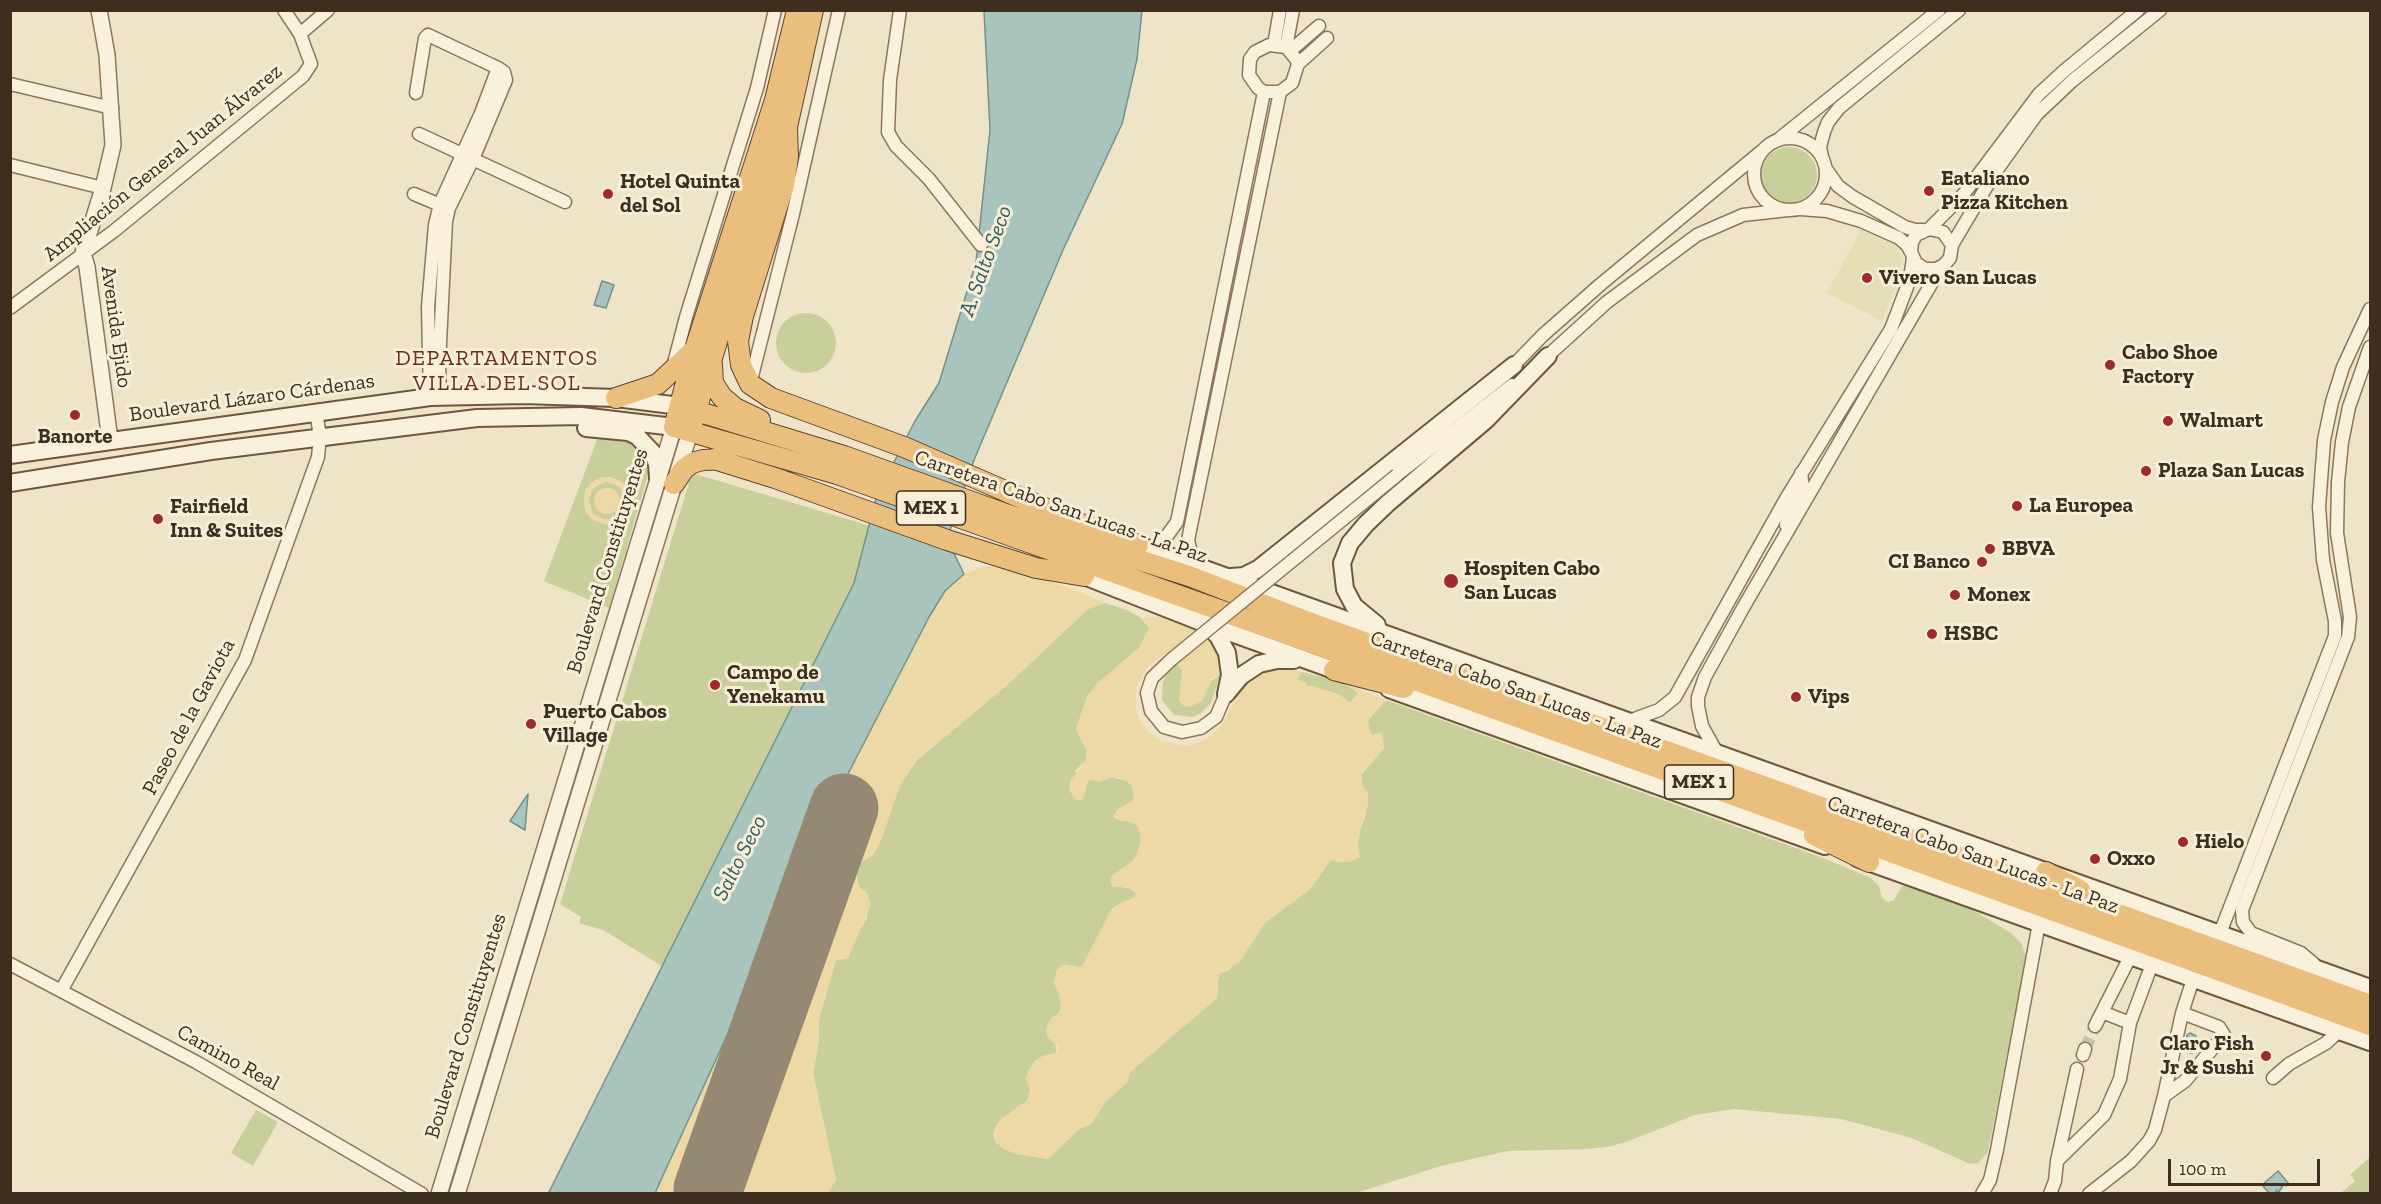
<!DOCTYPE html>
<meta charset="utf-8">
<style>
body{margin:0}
#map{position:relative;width:2381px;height:1204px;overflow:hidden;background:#f0e4c8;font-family:"Zilla Slab",serif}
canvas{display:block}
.frame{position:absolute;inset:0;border:12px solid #3d2e20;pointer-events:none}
.scale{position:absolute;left:2168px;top:1159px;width:152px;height:27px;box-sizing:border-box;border:3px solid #3d2e20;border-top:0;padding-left:8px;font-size:18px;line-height:21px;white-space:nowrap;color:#3d2e20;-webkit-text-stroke:4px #f7eed8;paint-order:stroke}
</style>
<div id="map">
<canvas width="2381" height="1204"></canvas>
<div class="frame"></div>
<div class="scale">100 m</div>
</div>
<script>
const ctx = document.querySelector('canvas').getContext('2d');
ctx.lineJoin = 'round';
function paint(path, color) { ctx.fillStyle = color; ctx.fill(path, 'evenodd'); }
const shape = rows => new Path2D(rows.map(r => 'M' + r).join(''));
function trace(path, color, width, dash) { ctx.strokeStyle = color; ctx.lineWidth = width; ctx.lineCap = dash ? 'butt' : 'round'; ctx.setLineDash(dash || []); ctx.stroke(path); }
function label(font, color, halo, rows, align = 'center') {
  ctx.font = font + ' "Zilla Slab",serif'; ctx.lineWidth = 6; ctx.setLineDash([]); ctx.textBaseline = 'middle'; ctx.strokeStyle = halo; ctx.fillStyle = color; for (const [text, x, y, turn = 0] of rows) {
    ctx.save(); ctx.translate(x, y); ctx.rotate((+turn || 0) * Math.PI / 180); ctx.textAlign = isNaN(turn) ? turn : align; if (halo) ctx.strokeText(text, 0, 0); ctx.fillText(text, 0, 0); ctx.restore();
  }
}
const farmland = shape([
 [1861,230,1894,244,1902,257,1898,282,1882,321,1827,293]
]);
const green = shape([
 '1761 175a28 28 0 1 1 56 0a28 28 0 1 1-56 0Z',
 '776 343a30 30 0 1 1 60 0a30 30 0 1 1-60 0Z',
 [598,437,633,443,646,456,649,465,648,475,609,608,544,581],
 [611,477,626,487,631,500,624,517,617,522,609,524,592,519,585,509,584,501,586,489,594,481],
 [692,473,871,526,854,582,662,966,603,930,579,923,581,917,560,904],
 [606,481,620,487,626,501,621,515,606,520,593,514,588,500,593,488],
 [1105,603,1127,610,1141,618,1149,628,1139,648,1099,682,1088,695,1076,729,1087,751,1086,760,1075,771,1087,784,1090,779,1099,782,1112,777,1127,781,1132,786,1135,799,1131,804,1118,809,1118,820,1132,822,1138,826,1141,837,1138,852,1133,861,1112,876,1112,886,1129,888,1136,893,1135,897,1114,907,1110,912,1083,965,1080,967,1073,967,1054,984,1059,994,1061,1007,1059,1013,1054,1017,1056,1053,1036,1060,1028,1072,1030,1089,1027,1101,1012,1111,993,1134,996,1142,1004,1149,1017,1154,1048,1159,1078,1130,1092,1123,1106,1101,1127,1083,1130,1072,1217,998,1218,980,1220,973,1229,970,1266,922,1310,889,1331,860,1358,844,1360,829,1365,818,1368,793,1362,785,1361,775,1384,748,1369,732,1368,721,1370,716,1386,700,1826,859,1871,878,1879,886,1882,898,1888,902,1894,900,1902,886,1913,885,1966,906,2011,933,2022,944,2026,958,1988,1152,1978,1163,1970,1164,1912,1138,1841,1119,1734,1109,1695,1115,1626,1142,1607,1147,1588,1149,1508,1151,1441,1166,1356,1193,827,1193,836,1180,813,1073,819,1040,819,1019,836,960,848,958,859,931,867,918,868,894,859,887,856,873,861,862,874,854,901,783,917,760,1006,686,1088,609],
 [1178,664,1182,670,1182,677,1210,682,1221,674,1211,703,1201,713,1193,717,1174,715,1162,700,1163,681,1167,674],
 [1302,672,1342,682,1353,688,1358,694,1350,703,1340,695,1312,686,1307,687,1306,683,1297,679],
 [256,1110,278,1122,253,1166,231,1153],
 [2370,1157,2370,1193,2341,1193,2355,1181,2350,1175]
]);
const sand = shape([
 [602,477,611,477,622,482,628,489,630,498,626,514,620,521,612,524,603,524,592,519,586,512,584,504,584,495,588,487,594,481],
 [606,481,621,487,626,501,621,515,606,520,593,514,588,500,593,488],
 '594 501a13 13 0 1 1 26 0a13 13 0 1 1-26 0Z',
 [997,565,1078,591,1105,603,1088,609,1006,686,917,760,901,783,882,838,874,854,861,862,856,873,859,887,868,894,871,905,848,958,836,960,819,1019,819,1040,813,1073,836,1180,827,1193,655,1194,835,799,929,617,945,591,964,574,982,567],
 [1159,616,1196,628,1208,636,1218,648,1222,664,1221,674,1212,679,1203,700,1190,707,1182,705,1179,701,1182,670,1168,651,1146,668,1136,689,1136,711,1145,729,1161,741,1187,746,1206,740,1223,724,1242,686,1260,672,1274,668,1288,668,1302,672,1297,679,1306,683,1307,687,1312,686,1340,695,1350,703,1358,693,1342,682,1388,701,1383,703,1368,721,1371,735,1382,733,1384,748,1361,775,1362,785,1368,793,1368,805,1360,829,1358,844,1360,857,1353,861,1339,863,1331,860,1310,889,1266,922,1239,963,1220,973,1218,980,1217,998,1130,1072,1127,1083,1106,1101,1092,1123,1078,1130,1048,1159,1017,1154,1004,1149,996,1142,994,1129,1001,1119,1027,1101,1030,1089,1025,1078,1031,1067,1042,1056,1056,1053,1058,1046,1048,1038,1046,1032,1048,1023,1052,1017,1059,1013,1061,1007,1059,994,1054,984,1056,972,1062,964,1079,967,1083,965,1110,912,1119,904,1135,897,1136,893,1129,888,1112,886,1110,881,1112,876,1133,861,1138,852,1141,837,1138,827,1132,822,1115,819,1113,816,1118,809,1133,801,1134,790,1127,781,1117,777,1112,777,1099,782,1090,780,1087,784,1084,797,1081,800,1076,800,1069,790,1070,781,1086,760,1087,751,1076,729,1088,695,1099,682,1139,648,1149,628,1147,623,1141,618]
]);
const water = shape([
 [984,11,1142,11,1137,59,1122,124,1063,250,974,460,947,539,964,574,945,591,929,617,835,799,655,1193,548,1194,854,583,877,495,915,421,939,383,976,262,990,130,984,11],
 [602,281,614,285,606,308,594,305,602,281],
 [528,794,525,830,510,821,528,794],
 [2190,1033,2196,1036,2195,1051,2192,1053,2187,1052,2185,1047,2187,1035,2190,1033],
 [2278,1171,2289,1184,2286,1186,2284,1184,2279,1192,2277,1190,2275,1193,2269,1193,2262,1185,2278,1171]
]);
const runway = shape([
 [708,1189,844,808]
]);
const minorTunnel = shape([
 [2085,1049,2095,1026]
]);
const minor = shape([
 [284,10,300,34],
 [900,10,890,80,888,132,896,146,929,179,981,245],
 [1274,45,1280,10],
 [1286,47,1293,10],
 [1290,51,1319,26],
 [1298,64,1296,59,1286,47,1269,45,1255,52,1250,59,1249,75,1258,88,1264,92,1280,92,1292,83,1298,64,1327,38],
 [10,84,112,108],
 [416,93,425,38,428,35,498,68,504,72,506,80,473,159,449,208,446,221,439,364,440,397],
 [419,134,565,202],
 '1754 174a36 36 0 1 1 72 0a36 36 0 1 1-72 0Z',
 [1779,139,1939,10],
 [1822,157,1820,147,1824,132,1828,122,1839,108,1959,10],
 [10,165,103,188],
 [1826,169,1838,186,1853,197,1905,227,1915,230,1923,230],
 [414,194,445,207],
 [1800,209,1827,211,1861,221,1899,238,1907,245,1911,252],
 [1929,229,1963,195,2039,94,2064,71,2138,10],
 [1952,245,1943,232,1929,229,1916,235,1912,242,1911,252,1916,263,1925,269,1936,269,1944,265,1950,258,1952,245,1994,174,2037,114,2072,81,2160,10],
 [10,308,114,231,303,76,311,64,300,34,328,10],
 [1542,361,1607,302,1697,235,1743,215,1788,210],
 [673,367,686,317,757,88,775,10],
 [1508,371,1543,335,1601,284,1763,150],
 [750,384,793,214,839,10],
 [430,397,428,307,435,225,440,204,481,113,498,68],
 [1397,475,1512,385],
 [1786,525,1787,518,1803,488,1801,473],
 [1146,548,1161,544,1177,522,1264,92],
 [1204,568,1191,553,1188,540,1280,92],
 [1172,659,1152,678,1147,693,1151,711,1164,727,1182,732,1201,728,1216,717,1226,694],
 [1629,721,1659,710,1675,697,1787,497,1891,329,1910,279,1913,258],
 [1717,753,1702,726,1698,706,1698,697,1705,677,1743,608,1941,267],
 [2212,931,2218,931,2222,928,2335,636,2335,621,2323,560,2319,507,2324,440,2332,402,2343,367,2370,309],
 [10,964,196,1062,422,1194],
 [2314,964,2301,953,2251,933,2243,922,2242,910,2348,637,2350,617,2337,533,2338,482,2342,442,2349,407,2370,347],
 [61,991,245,660,318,457,320,436,316,412],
 [2102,1012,2130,1023],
 [2095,1026,2130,957],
 [2083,1055,2085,1049],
 [2273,1078,2289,1064,2326,1043,2339,1031],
 [2164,1096,2182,1013,2193,979],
 [2057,1161,2104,1115,2120,1079,2130,1023,2152,964],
 [1982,1194,1990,1180,1997,1150,2039,923],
 [2050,1194,2055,1181,2057,1161,2077,1069],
 [2089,1194,2131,1161,2149,1141,2155,1130,2164,1096,2185,1081,2224,1035,2219,1027,2182,1013]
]);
const tertiary = shape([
 [99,10,107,55,113,145,103,188,83,253,87,267,110,440],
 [439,1194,674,427],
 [457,1194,690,432]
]);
const secondary = shape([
 [586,428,628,432,637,436,653,453,657,464,658,478],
 [10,455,430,397,524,395,616,398,680,406],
 [10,483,211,451,477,418,581,416,674,427],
 [1138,545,2370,988],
 [1084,576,1201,622,1345,674],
 [1231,577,1244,576,1258,569,1514,365],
 [1207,625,1218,636,1227,653,1230,675,1226,694],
 [1377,625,1354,606,1345,589,1342,563,1350,543,1366,524,1388,503,1486,420,1548,356],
 [1389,689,1825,846],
 [1226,694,1241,676,1259,664,1277,660,1294,660],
 [1857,858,2370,1042]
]);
const trunk = shape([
 [797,10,775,100,695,349,674,427,837,474,1329,649,2370,1025],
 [787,127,788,157,784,185,743,316,738,341,741,365,750,384,771,398,904,447,1081,524,1138,545],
 [712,365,713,383,722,397,735,408,760,420],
 [616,398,658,384,693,351],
 [680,406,844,456,1092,545,1189,576,1306,621,2370,1005],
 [692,424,736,279,787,127,813,10],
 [714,459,775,478,947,540,1036,568,1084,576],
 [674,484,684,469,692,463,703,460,727,459],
 [1334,670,1404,688],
 [1814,835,1869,862],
 [2046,872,2080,890]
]);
const minorBridge = shape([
 [1172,659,1397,475]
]);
const markers = [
 [1929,191,6,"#9e2a2b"],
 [608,194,6,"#9e2a2b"],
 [1867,278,6,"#9e2a2b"],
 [2110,365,6,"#9e2a2b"],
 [75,415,6,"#9e2a2b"],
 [2168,421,6,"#9e2a2b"],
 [2146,471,6,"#9e2a2b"],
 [2017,506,6,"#9e2a2b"],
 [158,519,6,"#9e2a2b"],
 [1990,549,6,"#9e2a2b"],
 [1982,562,6,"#9e2a2b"],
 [1451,581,8,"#9e2a2b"],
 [1955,595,6,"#9e2a2b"],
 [1932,634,6,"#9e2a2b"],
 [715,685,6,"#9e2a2b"],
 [1796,697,6,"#9e2a2b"],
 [531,724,6,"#9e2a2b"],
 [2183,842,6,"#9e2a2b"],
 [2095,859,6,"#9e2a2b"],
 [2266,1056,6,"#9e2a2b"]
];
const shields = [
 [931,508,69],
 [1699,782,69]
];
const shieldNames = [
 ["MEX 1",931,508],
 ["MEX 1",1699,782]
];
const streetNames = [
 ["Ampliación General Juan Álvarez",163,163,-39],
 ["Avenida Ejido",116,327,82],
 ["Boulevard Lázaro Cárdenas",252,398,-8],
 ["Carretera Cabo San Lucas - La Paz",1061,507,19],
 ["Boulevard Constituyentes",608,561,-73],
 ["Carretera Cabo San Lucas - La Paz",1516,690,20],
 ["Paseo de la Gaviota",189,717,-62],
 ["Carretera Cabo San Lucas - La Paz",1973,855,20],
 ["Boulevard Constituyentes",466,1026,-73],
 ["Camino Real",228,1058,29]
];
const poiNames = [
 ["Eataliano",1941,179],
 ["Pizza Kitchen",1941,203],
 ["Hotel Quinta",620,182],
 ["del Sol",620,206],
 ["Vivero San Lucas",1879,278],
 ["Cabo Shoe",2122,353],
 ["Factory",2122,377],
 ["Walmart",2180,421],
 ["Banorte",75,437,"center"],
 ["Plaza San Lucas",2158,471],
 ["La Europea",2029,506],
 ["Fairfield",170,507],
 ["Inn & Suites",170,531],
 ["BBVA",2002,549],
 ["CI Banco",1970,562,"right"],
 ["Hospiten Cabo",1464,569],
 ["San Lucas",1464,593],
 ["Monex",1967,595],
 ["HSBC",1944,634],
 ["Campo de",727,673],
 ["Yenekamu",727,697],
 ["Vips",1808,697],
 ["Puerto Cabos",543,712],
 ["Village",543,736],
 ["Hielo",2195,842],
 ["Oxxo",2107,859],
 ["Claro Fish",2254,1044,"right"],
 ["Jr & Sushi",2254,1068,"right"]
];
const waterNames = [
 ["A. Salto Seco",986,261,-70],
 ["Salto Seco",740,858,-63]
];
const neighbourhoodNames = [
 ["DEPARTAMENTOS",497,359],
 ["VILLA DEL SOL",497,384]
];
paint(farmland, '#e6deb5');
paint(green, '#c9cf9b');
paint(sand, '#ecd9a5');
paint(water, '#a9c4bc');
trace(water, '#6f938a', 1.5);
trace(runway, '#968974', 69);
trace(minorTunnel, '#ccc0a6', 12, [12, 6]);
trace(minor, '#8d765c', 15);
trace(tertiary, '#8d765c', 18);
trace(secondary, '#6f573f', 20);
trace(trunk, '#5b4430', 22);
trace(minor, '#faf1dc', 12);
trace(tertiary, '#faf1dc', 15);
trace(secondary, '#faf1dc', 16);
trace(trunk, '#eabe7c', 20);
trace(minorBridge, '#8d765c', 15, []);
trace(minorBridge, '#faf1dc', 12);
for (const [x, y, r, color] of markers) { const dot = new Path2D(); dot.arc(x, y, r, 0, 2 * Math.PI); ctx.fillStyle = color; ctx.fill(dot); trace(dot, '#f7eed8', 2); }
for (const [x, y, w] of shields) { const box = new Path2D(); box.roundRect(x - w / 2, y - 17, w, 34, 4.5); ctx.fillStyle = '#f7eed8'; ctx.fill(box); trace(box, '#3d2e20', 1.5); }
label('bold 20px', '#3d2e20', null, shieldNames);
label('21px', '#3d2e20', '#f7eed8', streetNames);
label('bold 21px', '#3d2e20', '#f7eed8', poiNames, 'left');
label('italic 22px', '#2f5d5a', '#f7eed8', waterNames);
ctx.letterSpacing = '1.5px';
label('22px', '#6b2e1e', '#f7eed8', neighbourhoodNames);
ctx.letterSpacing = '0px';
</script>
